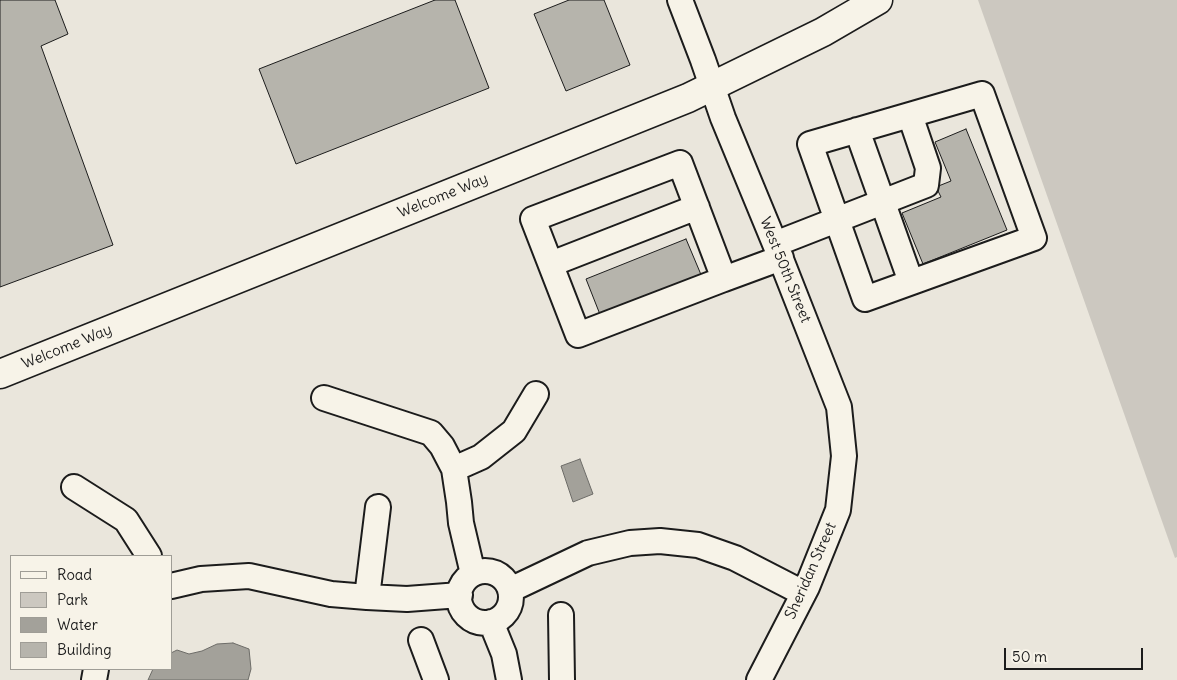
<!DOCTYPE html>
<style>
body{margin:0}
#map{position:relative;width:1177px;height:680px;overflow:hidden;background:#eae6dc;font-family:Delius,sans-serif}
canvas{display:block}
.legend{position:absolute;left:10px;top:555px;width:162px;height:115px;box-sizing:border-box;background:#f7f3e8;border:1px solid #9f9d96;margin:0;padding:6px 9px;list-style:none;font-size:15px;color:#1c1c1c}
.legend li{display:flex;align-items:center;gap:10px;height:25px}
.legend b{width:25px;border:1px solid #9f9d96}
.scale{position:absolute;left:1004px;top:648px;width:139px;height:22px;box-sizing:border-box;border:2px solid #1c1c1c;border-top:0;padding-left:6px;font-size:15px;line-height:18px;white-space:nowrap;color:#1c1c1c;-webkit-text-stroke:4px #f7f3e8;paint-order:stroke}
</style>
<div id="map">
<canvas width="1177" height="680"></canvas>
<ul class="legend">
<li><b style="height:6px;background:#f7f3e8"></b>Road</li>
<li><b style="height:14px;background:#ccc8c0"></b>Park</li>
<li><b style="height:14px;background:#a3a19a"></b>Water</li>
<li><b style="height:14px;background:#b6b4ac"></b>Building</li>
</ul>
<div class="scale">50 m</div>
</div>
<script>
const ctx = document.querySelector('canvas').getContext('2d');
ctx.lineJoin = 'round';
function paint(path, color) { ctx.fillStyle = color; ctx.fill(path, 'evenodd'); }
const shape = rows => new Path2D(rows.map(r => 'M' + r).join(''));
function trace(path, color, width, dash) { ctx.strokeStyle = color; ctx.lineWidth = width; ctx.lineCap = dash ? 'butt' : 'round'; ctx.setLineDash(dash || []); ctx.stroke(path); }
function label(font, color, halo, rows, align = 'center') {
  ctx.font = font + ' Delius,sans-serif'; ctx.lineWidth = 5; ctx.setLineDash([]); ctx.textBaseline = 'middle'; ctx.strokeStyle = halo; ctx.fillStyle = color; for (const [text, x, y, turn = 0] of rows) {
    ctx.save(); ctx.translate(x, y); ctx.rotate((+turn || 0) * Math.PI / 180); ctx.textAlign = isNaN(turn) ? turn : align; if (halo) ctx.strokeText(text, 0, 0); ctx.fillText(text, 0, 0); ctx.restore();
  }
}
const green = shape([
 [978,0,1177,0,1177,557,1175,558]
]);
const water = shape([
 [580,459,593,494,573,502,561,466,580,459],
 [233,643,249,649,251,669,248,680,148,680,153,669,171,669,171,653,177,650,189,654,202,651,217,644,233,643]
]);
const building = shape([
 [0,0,55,0,68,34,41,46,113,245,0,287,0,0],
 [435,0,455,0,489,88,296,164,259,69,435,0],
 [569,0,604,0,630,65,566,91,534,14,569,0],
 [966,129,1007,230,923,264,902,213,941,197,936,187,951,181,935,142,966,129],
 [686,239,702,277,601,317,586,279,686,239]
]);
const minor = shape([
 [680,0,703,60,723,118,775,244,839,407,844,456,838,510,807,587,759,680],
 [982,94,1034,238,865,299,810,144,982,94],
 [857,130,911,282],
 [680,163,724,279,578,335,533,219,680,163],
 [775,244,926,185,928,168,910,115],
 [551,264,697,207],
 [724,279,781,258],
 [324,398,431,433,442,446,454,469,459,502,461,523,473,574],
 [454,469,481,457,514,431,536,394],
 [74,487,126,520,149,556],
 '459 597a26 26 0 1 1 52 0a26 26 0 1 1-52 0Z',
 [171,586,201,579,249,576,331,594,367,597,407,599,460,595],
 [510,590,588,553,630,543,660,541,698,545,735,558,803,593],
 [367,597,378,507],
 [561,615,562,680],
 [491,622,504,654,509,680],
 [421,640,436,680],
 [94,680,96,669]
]);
const highway = shape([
 [0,374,688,98,823,32,878,0]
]);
const streetNames = [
 ["Welcome Way",443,196,-22],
 ["West 50th Street",785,270,68],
 ["Welcome Way",67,347,-22],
 ["Sheridan Street",811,571,-66]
];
paint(green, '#ccc8c0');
paint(water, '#a3a19a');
trace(water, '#6d6c68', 1);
paint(building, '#b6b4ac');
trace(building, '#1c1c1c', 1);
trace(minor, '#1c1c1c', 28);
trace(highway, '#1c1c1c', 31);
trace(minor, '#f7f3e8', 24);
trace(highway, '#f7f3e8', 28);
label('15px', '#1c1c1c', '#f7f3e8', streetNames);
</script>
